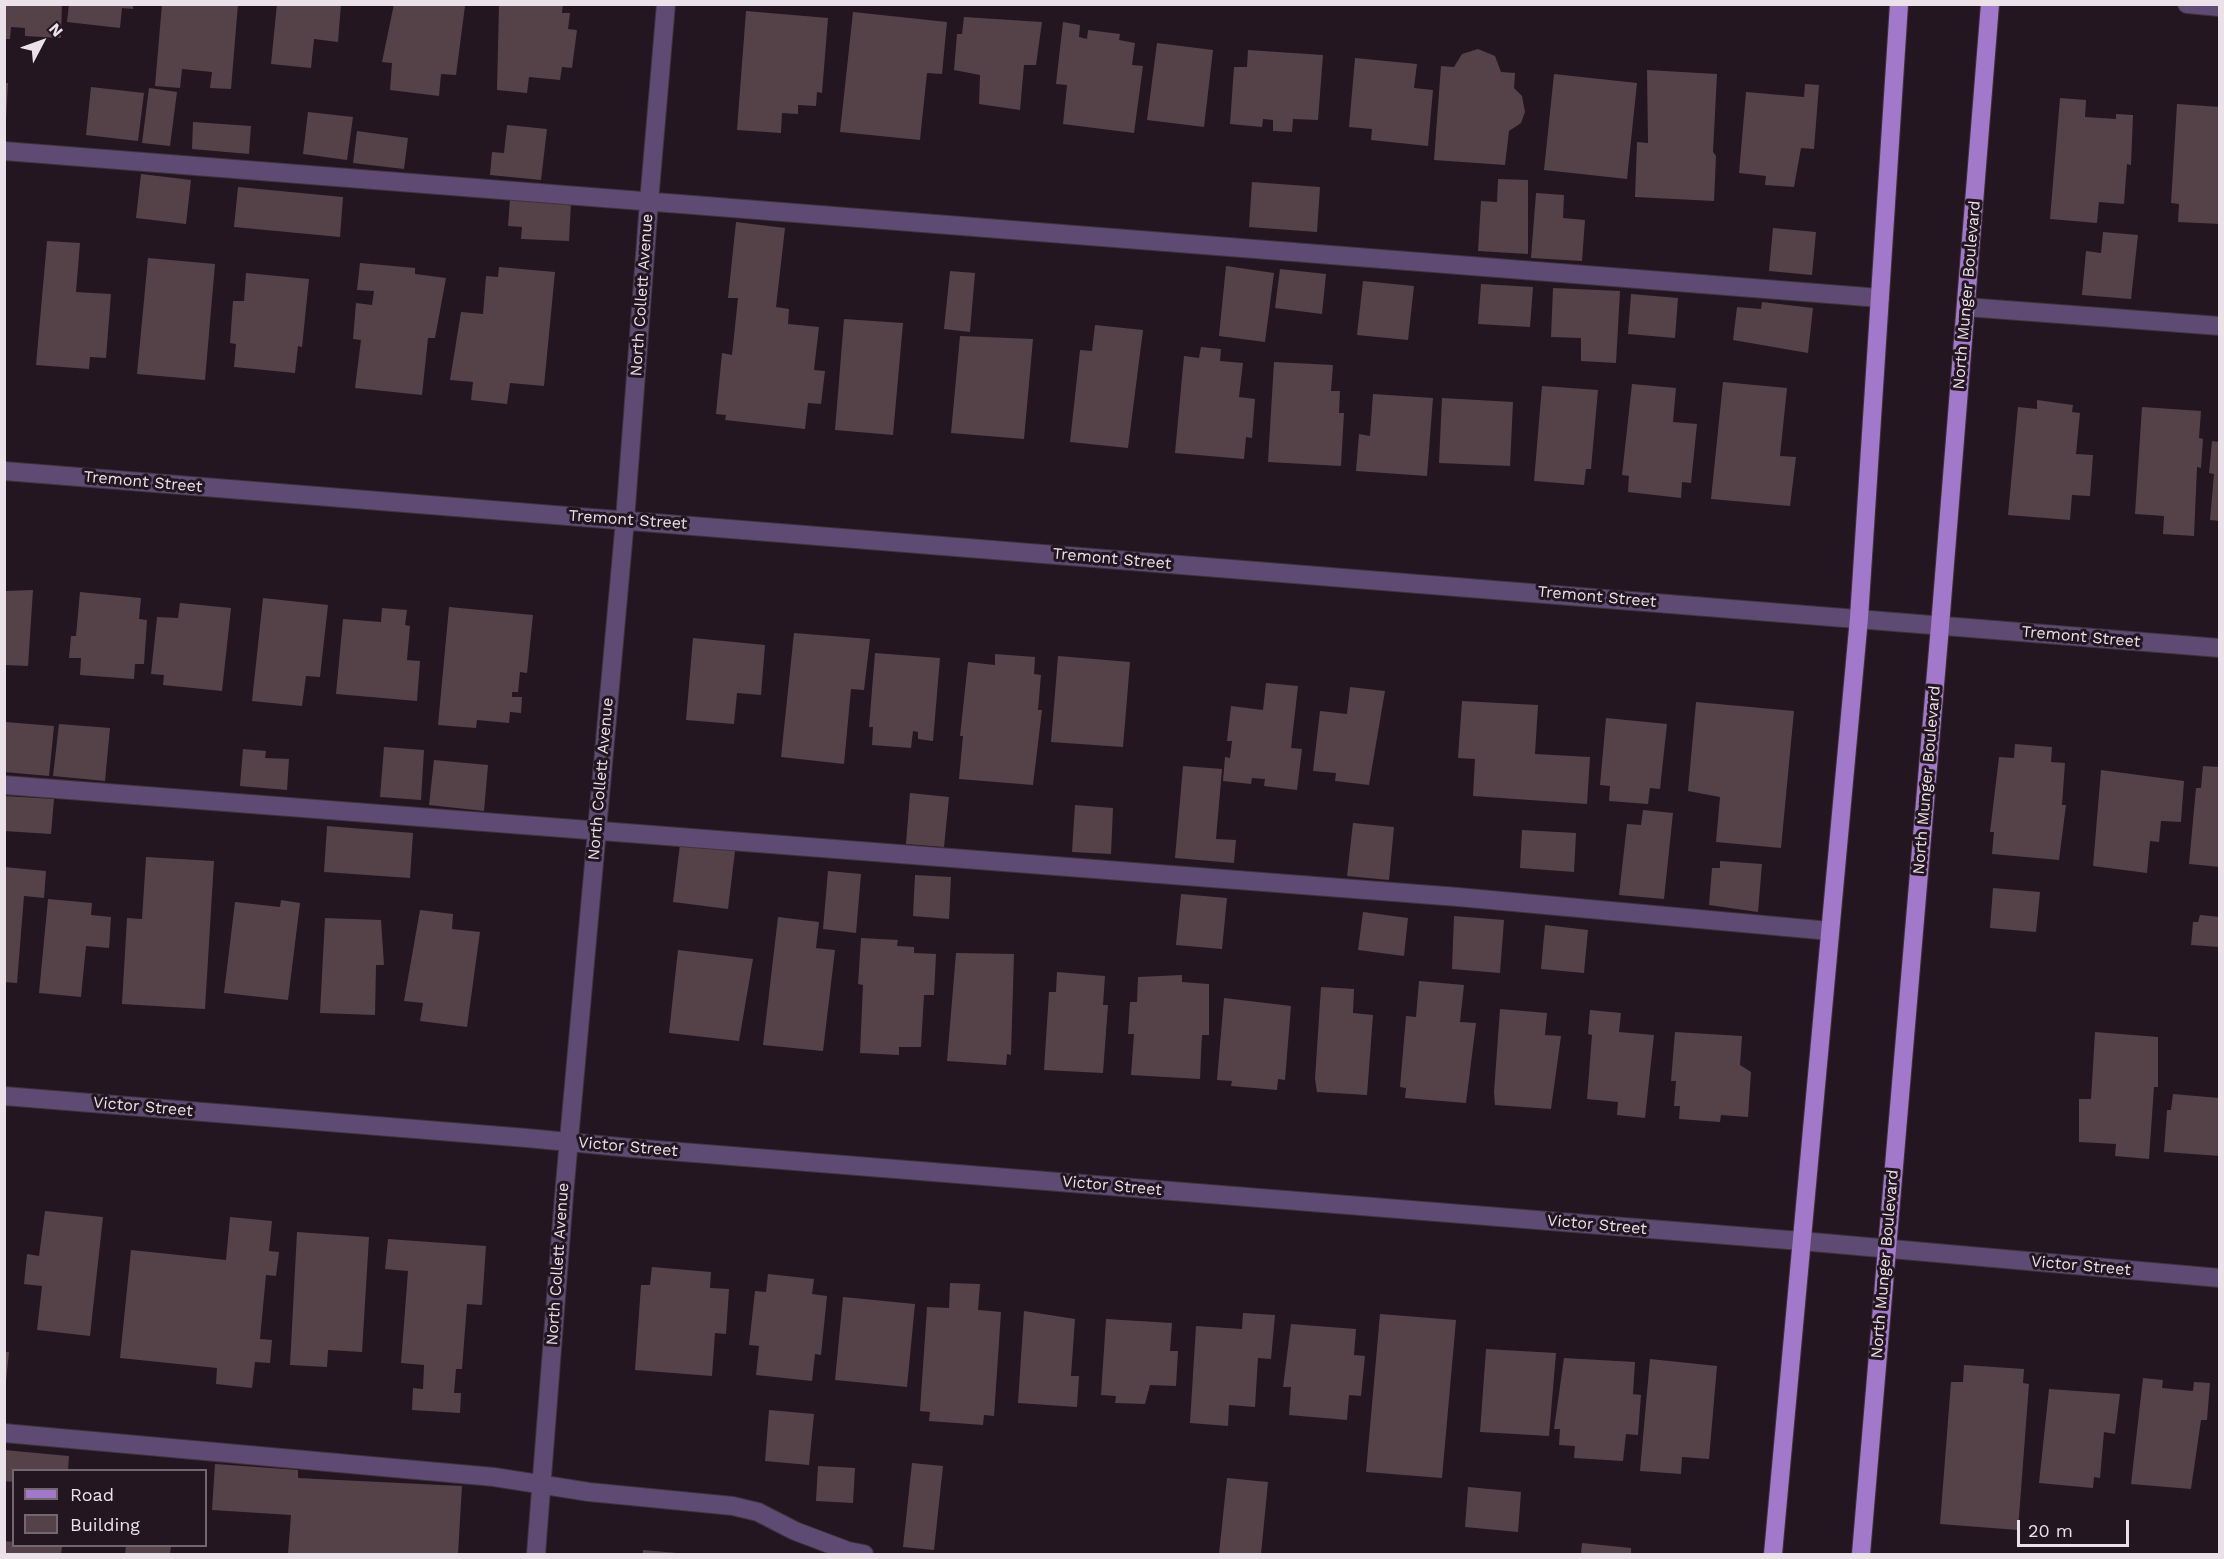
<!DOCTYPE html>
<style>
body{margin:0}
#map{position:relative;width:2224px;height:1559px;overflow:hidden;background:#231620;font-family:"Work Sans",sans-serif}
canvas{display:block}
.frame{position:absolute;inset:0;border:6px solid #ebe1e9;pointer-events:none}
.legend{position:absolute;left:12px;top:1469px;width:195px;height:78px;box-sizing:border-box;background:#231620;border:2px solid #736770;margin:0;padding:8px 10px;list-style:none;font-size:18px;color:#ebe1e9}
.legend li{display:flex;align-items:center;gap:12px;height:30px}
.legend b{width:30px;border:2px solid #736770}
.north{position:absolute;left:12px;top:12px;width:60px;height:60px;-webkit-text-stroke:4px #231620;paint-order:stroke;rotate:49deg;font-size:16px;font-weight:700;line-height:24px;text-align:center;color:#ebe1e9}
.north::after{content:'';display:block;margin:auto;width:21px;height:27px;background:#ebe1e9;clip-path:polygon(50% 0,100% 100%,50% 72%,0 100%)}
.scale{position:absolute;left:2017px;top:1520px;width:112px;height:27px;box-sizing:border-box;border:3px solid #ebe1e9;border-top:0;padding-left:8px;font-size:18px;line-height:21px;white-space:nowrap;color:#ebe1e9;-webkit-text-stroke:4px #231620;paint-order:stroke}
</style>
<div id="map">
<canvas width="2224" height="1559"></canvas>
<div class="frame"></div>
<ul class="legend">
<li><b style="height:8px;background:#a278ca"></b>Road</li>
<li><b style="height:16px;background:#554248"></b>Building</li>
</ul>
<div class="north">N</div>
<div class="scale">20 m</div>
</div>
<script>
const ctx = document.querySelector('canvas').getContext('2d');
ctx.lineJoin = 'round';
function paint(path, color) { ctx.fillStyle = color; ctx.fill(path, 'evenodd'); }
const shape = rows => new Path2D(rows.map(r => 'M' + r).join(''));
function trace(path, color, width, dash) { ctx.strokeStyle = color; ctx.lineWidth = width; ctx.lineCap = dash ? 'butt' : 'round'; ctx.setLineDash(dash || []); ctx.stroke(path); }
function label(font, color, halo, rows, align = 'center') {
  ctx.font = font + ' "Work Sans",sans-serif'; ctx.lineWidth = 6; ctx.setLineDash([]); ctx.textBaseline = 'middle'; ctx.strokeStyle = halo; ctx.fillStyle = color; for (const [text, x, y, turn = 0] of rows) {
    ctx.save(); ctx.translate(x, y); ctx.rotate((+turn || 0) * Math.PI / 180); ctx.textAlign = isNaN(turn) ? turn : align; if (halo) ctx.strokeText(text, 0, 0); ctx.fillText(text, 0, 0); ctx.restore();
  }
}
const building = shape([
 [4,4,62,4,61,38,25,36,25,28,11,27,10,39,4,39],
 [69,4,133,4,133,9,122,8,120,28,67,22],
 [162,4,238,4,231,89,210,88,212,72,182,69,180,88,155,86],
 [277,4,341,4,338,42,314,39,311,68,271,64],
 [394,4,465,6,456,75,441,74,439,96,390,90,392,63,382,62],
 [499,4,563,4,562,13,570,13,568,29,577,30,572,68,562,67,560,80,529,77,527,93,497,90],
 [746,11,828,18,822,93,817,92,816,106,798,105,798,114,782,113,781,133,737,130],
 [853,12,947,22,942,74,927,73,920,140,840,132],
 [964,17,1042,22,1036,65,1024,65,1020,110,979,104,980,75,954,70,957,34,962,34],
 [1063,22,1080,25,1079,37,1087,39,1088,30,1120,34,1119,40,1135,43,1132,65,1143,66,1134,133,1063,124,1067,85,1056,84],
 [1157,43,1213,50,1204,127,1147,120],
 [1478,49,1495,56,1501,72,1515,73,1514,88,1522,96,1525,112,1521,123,1509,131,1505,165,1434,160,1441,66,1454,67,1462,54],
 [1248,50,1323,55,1318,120,1293,119,1292,132,1273,131,1273,120,1263,119,1262,127,1230,124,1234,67,1247,67],
 [1355,58,1417,64,1414,88,1433,90,1428,146,1371,140,1372,129,1349,127],
 [1647,70,1717,74,1713,152,1716,156,1714,201,1635,197,1637,142,1648,143],
 [1554,74,1637,83,1627,179,1544,170],
 [4,83,8,83,6,119,4,119],
 [1805,84,1819,85,1814,149,1801,148,1794,187,1765,185,1766,176,1739,173,1746,92,1804,97],
 [91,87,144,93,138,141,86,135],
 [149,88,177,92,170,146,142,143],
 [2060,98,2086,100,2085,117,2116,119,2116,114,2133,115,2131,165,2127,164,2124,204,2099,202,2097,223,2050,219],
 [2177,104,2220,107,2220,224,2178,222,2179,204,2171,203],
 [308,112,353,117,347,160,303,154],
 [193,122,251,126,249,154,192,149],
 [507,125,547,129,541,180,490,175,492,152,504,153],
 [357,131,408,138,404,169,353,163],
 [141,174,191,180,186,224,136,218],
 [1498,179,1528,180,1528,254,1478,251,1481,201,1497,202],
 [1252,182,1320,187,1317,232,1249,227],
 [238,187,343,197,340,237,234,227],
 [1536,193,1564,195,1563,218,1585,220,1582,261,1531,258],
 [510,199,571,203,569,241,521,239,522,227,508,226],
 [736,222,785,228,776,307,789,309,788,324,819,327,814,370,825,371,821,404,808,403,805,429,725,420,726,415,716,414,722,353,732,355,738,298,728,298],
 [1773,228,1816,232,1812,275,1769,271],
 [2103,232,2138,235,2131,299,2082,295,2086,251,2101,253],
 [47,241,80,243,76,292,111,294,106,358,90,357,89,369,36,365],
 [148,258,215,264,205,380,137,374],
 [360,263,415,268,415,274,446,278,435,338,428,338,422,395,355,388,361,340,353,339,356,303,372,305,374,291,357,290],
 [1226,266,1274,273,1265,342,1219,336],
 [499,267,555,272,544,386,510,383,507,404,471,400,473,382,450,380,461,312,483,314,486,276,498,277],
 [1280,269,1326,274,1322,314,1275,308],
 [950,271,975,273,970,332,944,329],
 [246,273,309,279,302,347,298,346,295,373,234,367,236,344,230,343,233,301,244,301],
 [1363,281,1414,286,1408,340,1357,335],
 [1481,284,1533,287,1530,327,1478,324],
 [1553,288,1620,291,1616,363,1581,361,1581,338,1551,337],
 [1631,294,1678,298,1675,338,1628,334],
 [1762,302,1813,308,1808,353,1733,340,1737,307,1761,309],
 [844,319,903,323,893,435,835,430],
 [1095,325,1143,330,1128,448,1070,442,1080,350,1092,351],
 [960,336,1033,339,1024,439,951,433],
 [1201,347,1221,349,1220,361,1243,363,1239,397,1255,399,1252,438,1246,437,1244,459,1175,453,1184,356,1199,358],
 [1274,362,1333,365,1331,391,1340,391,1339,413,1344,413,1341,466,1268,462],
 [1723,382,1787,388,1780,456,1796,457,1790,506,1711,499],
 [1632,384,1676,388,1673,422,1697,424,1691,483,1682,482,1681,498,1628,492,1629,476,1622,475],
 [1542,386,1598,390,1591,469,1586,469,1584,485,1534,481],
 [1373,394,1433,398,1427,476,1356,471,1359,434,1370,436],
 [1442,398,1513,402,1510,466,1439,463],
 [2037,400,2073,405,2072,412,2080,413,2076,454,2093,455,2090,496,2072,495,2070,520,2008,515,2018,407,2037,409],
 [2142,407,2201,411,2199,438,2203,439,2201,468,2197,467,2194,536,2163,534,2164,516,2135,514],
 [2212,441,2220,442,2220,521,2210,520,2214,474,2209,473],
 [33,590,28,666,5,665,5,591],
 [80,592,141,598,139,619,147,620,144,664,135,664,134,679,80,675,81,658,69,658,71,636,76,636],
 [263,598,328,605,320,677,306,676,302,706,252,701],
 [180,603,231,608,222,691,163,685,164,675,151,674,157,617,178,618],
 [449,607,533,615,527,673,520,672,518,692,512,692,512,697,522,697,521,713,510,712,509,723,477,720,476,728,438,725],
 [382,608,407,610,405,625,410,626,407,660,420,661,417,701,336,694,343,619,381,622],
 [794,633,870,639,864,690,851,689,844,764,781,757],
 [693,638,765,645,761,695,737,693,734,724,686,720],
 [875,653,940,658,933,741,918,739,918,732,913,731,911,748,872,745,873,727,869,727],
 [995,654,1035,657,1034,674,1041,675,1038,710,1042,710,1033,785,959,779,963,736,960,736,968,662,995,665],
 [1058,656,1130,662,1123,747,1051,742],
 [1266,683,1298,686,1291,748,1302,749,1297,790,1264,786,1265,779,1252,778,1251,784,1223,781,1225,757,1230,758,1232,741,1227,741,1231,706,1263,710],
 [1350,687,1385,691,1369,785,1335,781,1336,773,1313,771,1320,711,1347,714],
 [1462,701,1538,705,1535,754,1590,757,1587,804,1473,796,1475,759,1458,758],
 [1696,702,1794,711,1781,848,1716,842,1720,797,1688,791],
 [1606,718,1667,724,1660,789,1650,788,1648,804,1609,801,1610,786,1600,785],
 [6,722,54,726,49,776,4,772],
 [59,724,110,728,105,781,53,776],
 [2015,744,2052,747,2051,762,2065,763,2062,805,2066,805,2059,860,1992,854,1994,832,1990,832,1999,757,2014,758],
 [384,747,424,750,421,800,380,797],
 [243,749,266,751,265,758,289,759,287,790,240,786],
 [434,760,488,765,484,811,429,805],
 [1183,766,1222,769,1216,839,1236,840,1234,863,1175,858],
 [2203,766,2220,767,2220,867,2189,864,2196,788,2201,788],
 [2101,770,2184,781,2181,822,2161,821,2159,842,2150,841,2147,873,2093,866],
 [910,793,949,797,944,847,906,844],
 [4,796,54,799,51,834,4,831],
 [1075,805,1113,808,1111,854,1072,852],
 [1643,810,1673,813,1664,899,1619,895,1627,824,1641,825],
 [1353,823,1394,827,1389,880,1347,876],
 [327,826,413,833,410,878,324,872],
 [1522,830,1576,833,1574,872,1520,868],
 [680,844,735,851,728,909,673,902],
 [146,857,214,861,205,1009,122,1004,127,918,142,919],
 [1720,861,1762,864,1758,912,1709,905,1712,868,1720,868],
 [4,867,46,871,44,898,24,896,17,983,4,982],
 [828,871,861,874,856,933,823,929],
 [915,875,951,877,949,919,913,916],
 [1993,888,2040,892,2036,932,1990,928],
 [1181,894,1227,898,1222,949,1176,945],
 [48,899,92,903,91,915,111,917,109,948,86,946,81,997,39,993],
 [281,900,300,903,288,1000,224,993,235,902,280,907],
 [420,910,453,914,452,929,480,932,467,1027,420,1021,423,1003,404,1001],
 [1363,912,1408,918,1404,956,1358,950],
 [2200,915,2220,917,2220,947,2191,945,2193,922,2198,922],
 [1454,916,1504,920,1500,973,1452,969],
 [778,917,819,922,816,948,835,950,823,1051,763,1045],
 [325,918,381,920,384,965,376,965,375,1015,320,1013],
 [1545,925,1588,930,1584,973,1541,969],
 [861,938,898,940,897,946,914,947,914,953,936,954,934,995,924,995,921,1047,899,1047,899,1055,860,1053,863,985,858,984],
 [678,950,753,959,739,1041,669,1033],
 [956,953,1014,954,1011,1055,1007,1054,1006,1065,947,1061],
 [1057,972,1105,976,1103,1005,1108,1005,1103,1073,1044,1070,1049,992,1056,992],
 [1182,975,1182,982,1209,984,1209,1035,1202,1035,1200,1079,1131,1075,1134,1034,1128,1034,1130,1002,1137,1002,1138,977],
 [1419,981,1464,985,1460,1022,1476,1023,1466,1103,1405,1098,1406,1088,1400,1087,1406,1016,1416,1017],
 [1321,987,1354,989,1353,1013,1373,1015,1367,1095,1317,1092,1315,1079],
 [1224,998,1291,1006,1285,1080,1278,1079,1277,1090,1231,1086,1232,1081,1217,1080],
 [1500,1009,1547,1013,1545,1035,1561,1036,1551,1109,1495,1105,1494,1092],
 [1590,1010,1621,1013,1619,1032,1654,1035,1645,1118,1617,1115,1618,1102,1587,1099,1592,1035,1588,1034],
 [1675,1032,1742,1036,1740,1065,1751,1072,1748,1117,1721,1115,1720,1122,1679,1119,1680,1106,1674,1106,1676,1081,1671,1081],
 [2095,1032,2158,1037,2158,1087,2154,1087,2149,1159,2115,1156,2116,1144,2079,1142,2079,1099,2091,1099],
 [2173,1094,2219,1098,2220,1156,2164,1152,2167,1110,2171,1110],
 [45,1211,103,1217,90,1336,37,1330,42,1286,24,1284,27,1254,39,1256],
 [230,1217,272,1221,269,1251,279,1252,276,1276,266,1275,260,1339,272,1340,270,1363,255,1362,252,1388,216,1384,217,1368,120,1358,131,1250,226,1260],
 [297,1232,369,1237,362,1352,328,1350,327,1367,290,1365],
 [388,1239,486,1246,482,1305,467,1304,462,1369,456,1369,454,1393,461,1393,460,1413,412,1410,413,1388,423,1389,424,1365,401,1363,408,1271,385,1269],
 [652,1267,711,1272,710,1288,729,1289,726,1334,715,1333,712,1376,635,1370,641,1285,650,1285],
 [768,1274,814,1279,812,1294,827,1296,821,1355,815,1354,812,1381,756,1375,759,1346,749,1345,755,1291,766,1292],
 [950,1283,980,1284,978,1310,1001,1312,994,1416,984,1415,983,1425,929,1421,930,1412,920,1411,927,1307,949,1308],
 [843,1297,915,1304,907,1387,835,1380],
 [1024,1311,1075,1319,1071,1376,1079,1376,1077,1407,1018,1403],
 [1243,1313,1275,1315,1271,1359,1258,1358,1255,1407,1229,1405,1228,1426,1190,1423,1196,1326,1242,1329],
 [1380,1314,1456,1320,1442,1478,1366,1472],
 [1106,1319,1172,1323,1170,1351,1178,1351,1176,1386,1150,1385,1145,1404,1115,1403,1116,1396,1101,1395],
 [1291,1324,1356,1329,1354,1355,1365,1356,1361,1396,1349,1395,1347,1420,1289,1415,1291,1387,1283,1387],
 [1486,1349,1556,1353,1549,1436,1480,1432],
 [4,1352,9,1352,6,1381,4,1381],
 [1564,1358,1635,1362,1633,1394,1641,1395,1638,1435,1626,1434,1623,1461,1574,1458,1575,1446,1559,1445,1560,1429,1554,1429],
 [1650,1359,1717,1366,1709,1459,1682,1457,1681,1474,1640,1471],
 [1964,1365,2024,1369,2023,1383,2029,1384,2018,1530,1940,1524,1951,1382,1963,1382],
 [2143,1378,2163,1380,2162,1388,2193,1391,2194,1382,2210,1383,2207,1420,2201,1420,2191,1489,2131,1484],
 [2049,1389,2120,1394,2115,1434,2104,1432,2100,1478,2094,1477,2093,1488,2039,1483],
 [769,1410,814,1414,809,1465,765,1461],
 [4,1450,69,1456,68,1470,14,1470,14,1482,4,1481],
 [912,1463,943,1466,934,1550,903,1547],
 [215,1464,298,1470,298,1478,462,1486,458,1554,288,1554,291,1515,212,1510],
 [818,1466,855,1468,853,1503,816,1501],
 [1227,1478,1268,1482,1261,1554,1219,1554],
 [1468,1487,1521,1492,1518,1532,1465,1527],
 [4,1541,14,1542,14,1546,62,1547,61,1554,4,1554],
 [1582,1543,1631,1548,1631,1554,1581,1554],
 [126,1546,171,1546,170,1554,125,1554],
 [643,1550,677,1553,677,1554,643,1554]
]);
const minor = shape([
 [2187,4,2220,7],
 [4,151,1880,298],
 [1966,307,2220,326],
 [4,471,2220,648],
 [4,785,1458,897,1830,931],
 [4,1096,527,1138,631,1148,1801,1241,2220,1278],
 [4,1433,494,1477,589,1492,733,1506,758,1512,795,1531,848,1551,864,1554],
 [536,1554,564,1195,625,520,649,202,666,4]
]);
const major = shape([
 [1773,1554,1859,618,1899,4],
 [1861,1554,1940,626,1990,4]
]);
const streetNames = [
 ["North Collett Avenue",642,295,-86],
 ["North Munger Boulevard",1967,295,-85],
 ["Tremont Street",143,482,5],
 ["Tremont Street",628,520,4],
 ["Tremont Street",1112,559,5],
 ["Tremont Street",1597,597,5],
 ["Tremont Street",2081,637,5],
 ["North Collett Avenue",601,779,-85],
 ["North Munger Boulevard",1927,780,-85],
 ["Victor Street",143,1107,5],
 ["Victor Street",628,1147,5],
 ["Victor Street",1112,1186,5],
 ["Victor Street",1597,1225,5],
 ["North Collett Avenue",558,1264,-86],
 ["North Munger Boulevard",1885,1264,-85],
 ["Victor Street",2081,1266,5]
];
paint(building, '#554248');
trace(minor, '#3f323c', 20);
trace(major, '#3f323c', 20);
trace(minor, '#5e4a72', 18);
trace(major, '#a278ca', 18);
label('16px', '#ebe1e9', '#231620', streetNames);
</script>
